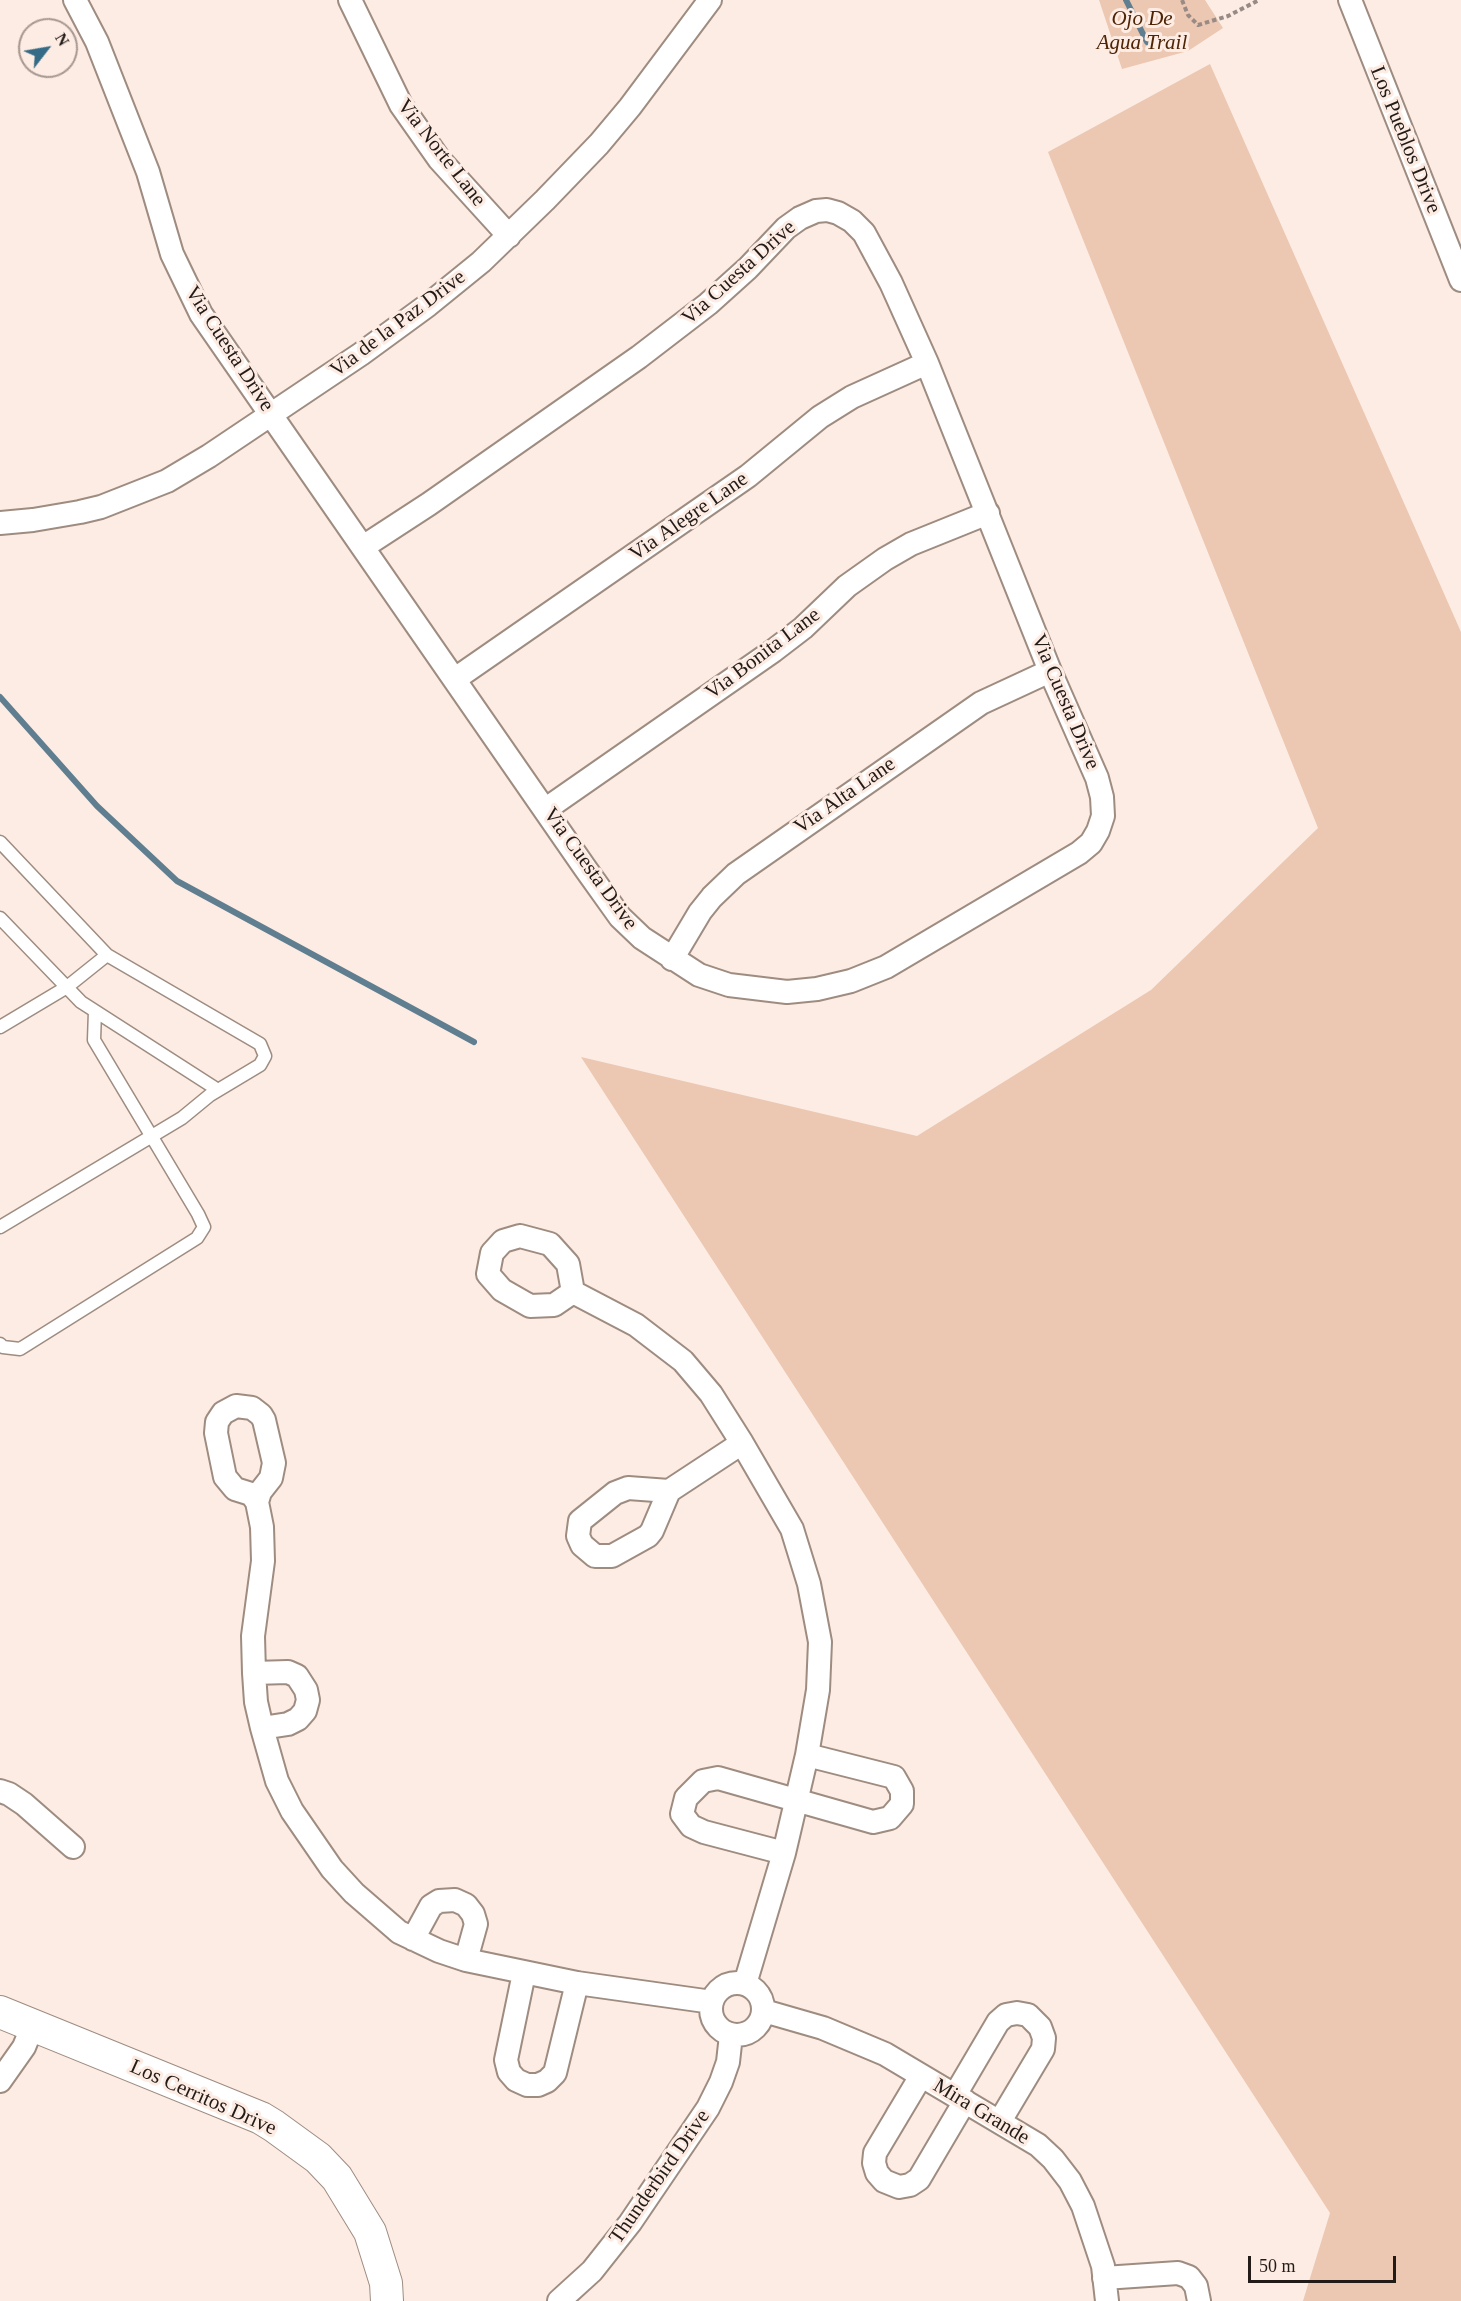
<!DOCTYPE html>
<style>
body{margin:0}
#map{position:relative;width:1461px;height:2301px;overflow:hidden;background:#fdece3;font-family:Georgia,serif}
canvas{display:block}
.north{position:absolute;left:18px;top:18px;width:60px;height:60px;box-sizing:border-box;background:#fdece3;border:2px solid #a69891;border-radius:50%;rotate:59deg;font-size:16px;font-weight:700;line-height:24px;text-align:center;color:#231b17}
.north::after{content:'';display:block;margin:auto;width:21px;height:27px;background:#356b86;clip-path:polygon(50% 0,100% 100%,50% 72%,0 100%)}
.scale{position:absolute;left:1248px;top:2256px;width:148px;height:27px;box-sizing:border-box;border:3px solid #231b17;border-top:0;padding-left:8px;font-size:18px;line-height:21px;white-space:nowrap;color:#231b17;-webkit-text-stroke:4px #fdece3;paint-order:stroke}
</style>
<div id="map">
<canvas width="1461" height="2301"></canvas>
<div class="north">N</div>
<div class="scale">50 m</div>
</div>
<script>
const ctx = document.querySelector('canvas').getContext('2d');
ctx.lineJoin = 'round';
function paint(path, color) { ctx.fillStyle = color; ctx.fill(path, 'evenodd'); }
const shape = rows => new Path2D(rows.map(r => 'M' + r).join(''));
function trace(path, color, width, dash) { ctx.strokeStyle = color; ctx.lineWidth = width; ctx.lineCap = dash ? 'butt' : 'round'; ctx.setLineDash(dash || []); ctx.stroke(path); }
function label(font, color, halo, rows, align = 'center') {
  ctx.font = font + ' Georgia,serif'; ctx.lineWidth = 6; ctx.setLineDash([]); ctx.textBaseline = 'middle'; ctx.strokeStyle = halo; ctx.fillStyle = color; for (const [text, x, y, turn = 0] of rows) {
    ctx.save(); ctx.translate(x, y); ctx.rotate((+turn || 0) * Math.PI / 180); ctx.textAlign = isNaN(turn) ? turn : align; if (halo) ctx.strokeText(text, 0, 0); ctx.fillText(text, 0, 0); ctx.restore();
  }
}
const green = shape([
 [1099,0,1205,0,1223,28,1188,51,1122,69],
 [1210,64,1461,632,1461,2301,1303,2301,1330,2213,581,1057,917,1136,1151,990,1318,828,1048,152]
]);
const stream = shape([
 [1126,0,1147,42],
 [0,697,97,806,177,881,474,1042]
]);
const path = shape([
 [1182,0,1188,15,1198,25,1228,16,1259,0]
]);
const lane = shape([
 [0,842,107,955,260,1044,265,1056,260,1065,210,1095,182,1118,0,1227],
 [0,918,81,1002,218,1090],
 [0,1027,67,987,107,955],
 [0,1344,3,1347,20,1349,197,1238,204,1227,198,1214,94,1040,95,1011]
]);
const street = shape([
 [75,0,97,42,148,172,172,254,201,314,585,868,620,917,642,938,699,975,729,985,787,992,817,989,851,981,886,967,1079,853,1091,843,1098,831,1103,816,1102,797,1097,778,1050,671,927,363,891,283,864,233,852,221,838,213,827,210,816,211,800,218,786,228,748,268,708,304,639,357,429,504,363,547],
 [350,0,401,105,439,159,509,236],
 [1350,0,1461,280],
 [0,523,33,520,80,512,101,507,167,481,209,456,361,354,428,305,481,262,545,200,599,144,630,107,710,0],
 [455,679,748,476,820,417,852,397,927,363],
 [546,809,773,651,803,628,847,586,885,559,911,544,988,513],
 [672,959,700,912,712,897,736,874,981,703,1050,671],
 [520,1236,550,1244,568,1264,573,1292,554,1305,530,1306,502,1290,488,1274,492,1253,503,1241,520,1236],
 [573,1292,636,1325,683,1361,711,1394,742,1443,792,1529,809,1584,820,1642,818,1690,807,1755,784,1853,745,1984],
 [628,1488,669,1491,652,1531,648,1536,612,1556,595,1556,582,1545,578,1536,580,1521,615,1493,628,1488],
 [669,1491,742,1443],
 [257,1502,260,1492,271,1478,274,1463,264,1420,261,1415,252,1408,236,1406,223,1413,217,1422,216,1433,225,1477,235,1489,251,1494,257,1502,262,1527,263,1561,253,1636,254,1673,256,1702,262,1728,277,1781,292,1811,332,1869,354,1893,399,1932,439,1951,466,1960,577,1983,712,2002],
 [254,1673,288,1672,297,1676,306,1690,308,1700,305,1711,298,1719,288,1724,262,1728],
 [0,1791,9,1794,24,1804,73,1847],
 [784,1853,704,1832,691,1826,682,1814,686,1798,703,1781,718,1778,873,1822,890,1818,902,1804,902,1791,894,1777,807,1755],
 [413,1939,431,1906,439,1901,455,1900,466,1905,473,1914,476,1924,466,1960],
 [524,1973,506,2060,509,2072,516,2080,527,2085,538,2085,547,2081,555,2073,577,1983],
 '711 2009a26 26 0 1 1 52 0a26 26 0 1 1-52 0Z',
 [764,2011,823,2028,885,2054,1038,2145,1053,2159,1070,2181,1083,2206,1103,2266,1107,2301],
 [921,2076,875,2153,874,2163,877,2173,884,2181,899,2187,910,2185,919,2179,965,2101],
 [0,2081,24,2047,33,2025],
 [955,2095,998,2022,1006,2015,1017,2013,1028,2015,1040,2027,1044,2038,1043,2049,1000,2121],
 [1104,2278,1178,2273,1189,2277,1196,2286,1199,2301],
 [559,2301,592,2271,630,2223,708,2108,721,2082,728,2062,731,2035]
]);
const secondary = shape([
 [0,2012,261,2118,274,2126,318,2158,337,2178,370,2232,386,2283,387,2301]
]);
const parkNames = [
 ["Ojo De",1142,19],
 ["Agua Trail",1142,43]
];
const streetNames = [
 ["Los Pueblos Drive",1405,140,68],
 ["Via Norte Lane",441,153,52],
 ["Via Cuesta Drive",739,273,-42],
 ["Via de la Paz Drive",398,324,-37],
 ["Via Cuesta Drive",229,349,57],
 ["Via Alegre Lane",689,517,-35],
 ["Via Bonita Lane",763,654,-37],
 ["Via Cuesta Drive",1065,702,67],
 ["Via Alta Lane",845,796,-35],
 ["Via Cuesta Drive",590,869,54],
 ["Los Cerritos Drive",203,2098,24],
 ["Mira Grande",981,2112,31],
 ["Thunderbird Drive",660,2177,-55]
];
paint(green, '#ecc7b1');
trace(stream, '#5f7e8f', 6);
trace(lane, '#9e8c81', 15);
trace(street, '#9e8c81', 26);
trace(secondary, '#9e8c81', 34);
trace(path, '#988b85', 4, [4.5, 3]);
trace(lane, '#fff', 12);
trace(street, '#fff', 22);
trace(secondary, '#fff', 32);
label('italic 21px', '#4e2405', '#fdece3', parkNames);
label('21px', '#231b17', '#fdece3', streetNames);
</script>
